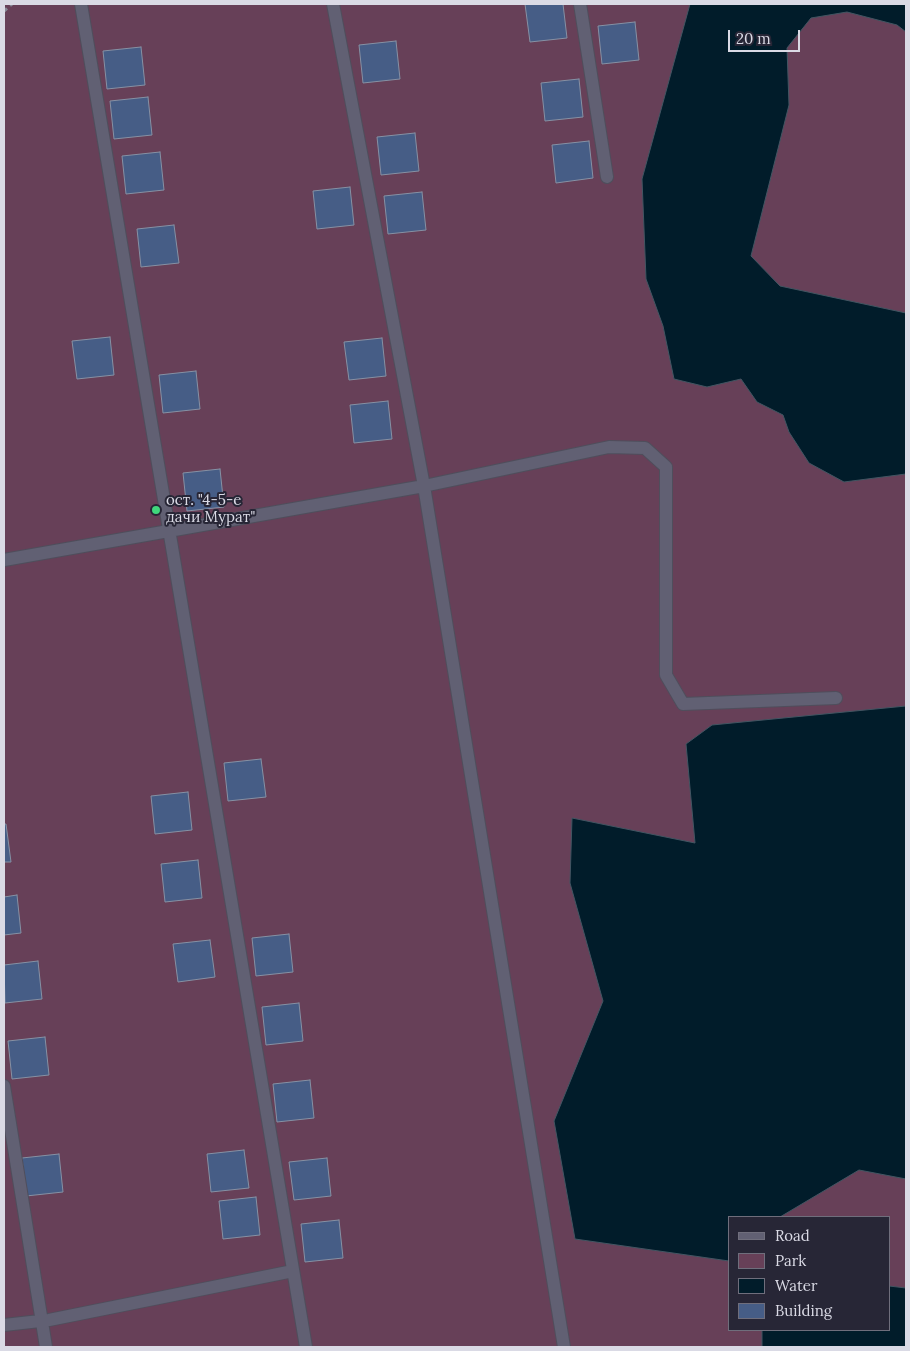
<!DOCTYPE html>
<meta charset="utf-8">
<style>
body{margin:0}
#map{position:relative;width:910px;height:1351px;overflow:hidden;background:#313041;font-family:Lora,serif}
canvas{display:block}
.frame{position:absolute;inset:0;border:5px solid #dadae5;pointer-events:none}
.legend{position:absolute;left:728px;top:1216px;width:162px;height:115px;box-sizing:border-box;background:#272636;border:1px solid #6f6e7c;margin:0;padding:6px 9px;list-style:none;font-size:15px;color:#dadae5}
.legend li{display:flex;align-items:center;gap:10px;height:25px}
.legend b{width:25px;border:1px solid #6f6e7c}
.scale{position:absolute;left:728px;top:30px;width:72px;height:22px;box-sizing:border-box;border:2px solid #dadae5;border-top:0;padding-left:6px;font-size:15px;line-height:18px;white-space:nowrap;color:#dadae5;-webkit-text-stroke:4px #272636;paint-order:stroke}
</style>
<div id="map">
<canvas width="910" height="1351"></canvas>
<div class="frame"></div>
<ul class="legend">
<li><b style="height:6px;background:#616073"></b>Road</li>
<li><b style="height:14px;background:#674058"></b>Park</li>
<li><b style="height:14px;background:#011c2a"></b>Water</li>
<li><b style="height:14px;background:#465d86"></b>Building</li>
</ul>
<div class="scale">20 m</div>
</div>
<script>
const ctx = document.querySelector('canvas').getContext('2d');
ctx.lineJoin = 'round';
function paint(path, color) { ctx.fillStyle = color; ctx.fill(path, 'evenodd'); }
const shape = rows => new Path2D(rows.map(r => 'M' + r).join(''));
function trace(path, color, width, dash) { ctx.strokeStyle = color; ctx.lineWidth = width; ctx.lineCap = dash ? 'butt' : 'round'; ctx.setLineDash(dash || []); ctx.stroke(path); }
function label(font, color, halo, rows, align = 'center') {
  ctx.font = font + ' Lora,serif'; ctx.lineWidth = 4; ctx.setLineDash([]); ctx.textBaseline = 'middle'; ctx.strokeStyle = halo; ctx.fillStyle = color; for (const [text, x, y, turn = 0] of rows) {
    ctx.save(); ctx.translate(x, y); ctx.rotate((+turn || 0) * Math.PI / 180); ctx.textAlign = isNaN(turn) ? turn : align; if (halo) ctx.strokeText(text, 0, 0); ctx.fillText(text, 0, 0); ctx.restore();
  }
}
const green = shape([
 [4,4,906,4,906,1347,4,1347],
 [729,1217,889,1217,889,1330,729,1330]
]);
const water = shape([
 [690,4,906,4,906,32,897,25,847,12,811,18,787,48,789,105,751,256,780,286,906,313,906,474,844,482,809,463,789,432,783,415,757,402,741,379,707,387,674,379,663,326,646,279,642,179,690,4],
 [906,706,906,1179,859,1170,780,1217,729,1217,729,1261,575,1239,554,1121,603,1001,570,883,572,818,695,843,686,744,712,725,906,706],
 [889,1286,906,1288,906,1347,762,1347,762,1330,889,1330,889,1286]
]);
const building = shape([
 [525,4,563,4,567,38,530,42,525,4],
 [635,22,639,60,602,64,598,26,635,22],
 [396,41,400,79,363,83,359,45,396,41],
 [141,47,145,85,107,89,103,51,141,47],
 [579,79,583,117,545,121,541,83,579,79],
 [148,97,152,135,114,139,110,101,148,97],
 [415,133,419,171,381,175,377,137,415,133],
 [589,141,593,178,556,183,552,145,589,141],
 [160,152,164,190,126,194,122,156,160,152],
 [350,187,354,225,317,229,313,191,350,187],
 [422,192,426,230,388,234,384,196,422,192],
 [174,225,179,263,141,267,137,229,174,225],
 [110,337,114,375,77,379,72,341,110,337],
 [382,338,386,376,349,380,344,342,382,338],
 [196,371,200,409,163,413,159,375,196,371],
 [388,401,392,439,354,443,350,405,388,401],
 [220,469,224,507,187,511,183,473,220,469],
 [261,759,266,797,228,801,224,763,261,759],
 [188,792,192,830,155,834,151,796,188,792],
 [4,824,6,824,11,862,4,862,4,824],
 [198,860,202,898,165,902,161,864,198,860],
 [17,895,21,933,4,935,4,897,17,895],
 [289,934,293,972,256,976,252,938,289,934],
 [210,940,215,977,178,982,173,944,210,940],
 [38,961,42,999,5,1003,4,965,38,961],
 [299,1003,303,1041,266,1045,262,1007,299,1003],
 [45,1037,49,1075,12,1079,8,1041,45,1037],
 [310,1080,314,1118,277,1122,273,1084,310,1080],
 [244,1150,249,1188,211,1192,207,1154,244,1150],
 [59,1154,63,1192,26,1196,22,1158,59,1154],
 [327,1158,331,1196,294,1200,289,1162,327,1158],
 [256,1197,260,1235,223,1239,219,1201,256,1197],
 [339,1220,343,1258,305,1262,301,1224,339,1220]
]);
const path = shape([
 [4,11,12,4]
]);
const street = shape([
 [81,4,306,1347],
 [333,4,424,486,564,1347],
 [580,4,607,177],
 [4,560,424,486,609,447,645,448,666,467,666,675,683,704,836,698],
 [4,1086,46,1347],
 [4,1325,49,1320,293,1271]
]);
const markers = [
 [156,510,5,"#40d77c"]
];
const poiNames = [
 ["ост. \"4-5-е",166,501],
 ["дачи Мурат\"",166,518]
];
paint(green, '#674058');
paint(water, '#011c2a');
trace(water, '#425562', 1);
paint(building, '#465d86');
trace(building, '#8691a4', 1);
trace(street, '#4f4e5c', 14);
trace(path, '#8a8a98', 3, [4, 4]);
trace(street, '#616073', 12);
for (const [x, y, r, color] of markers) { const dot = new Path2D(); dot.arc(x, y, r, 0, 2 * Math.PI); ctx.fillStyle = color; ctx.fill(dot); trace(dot, '#272636', 2); }
label('15px', '#dadae5', '#272636', poiNames, 'left');
</script>
